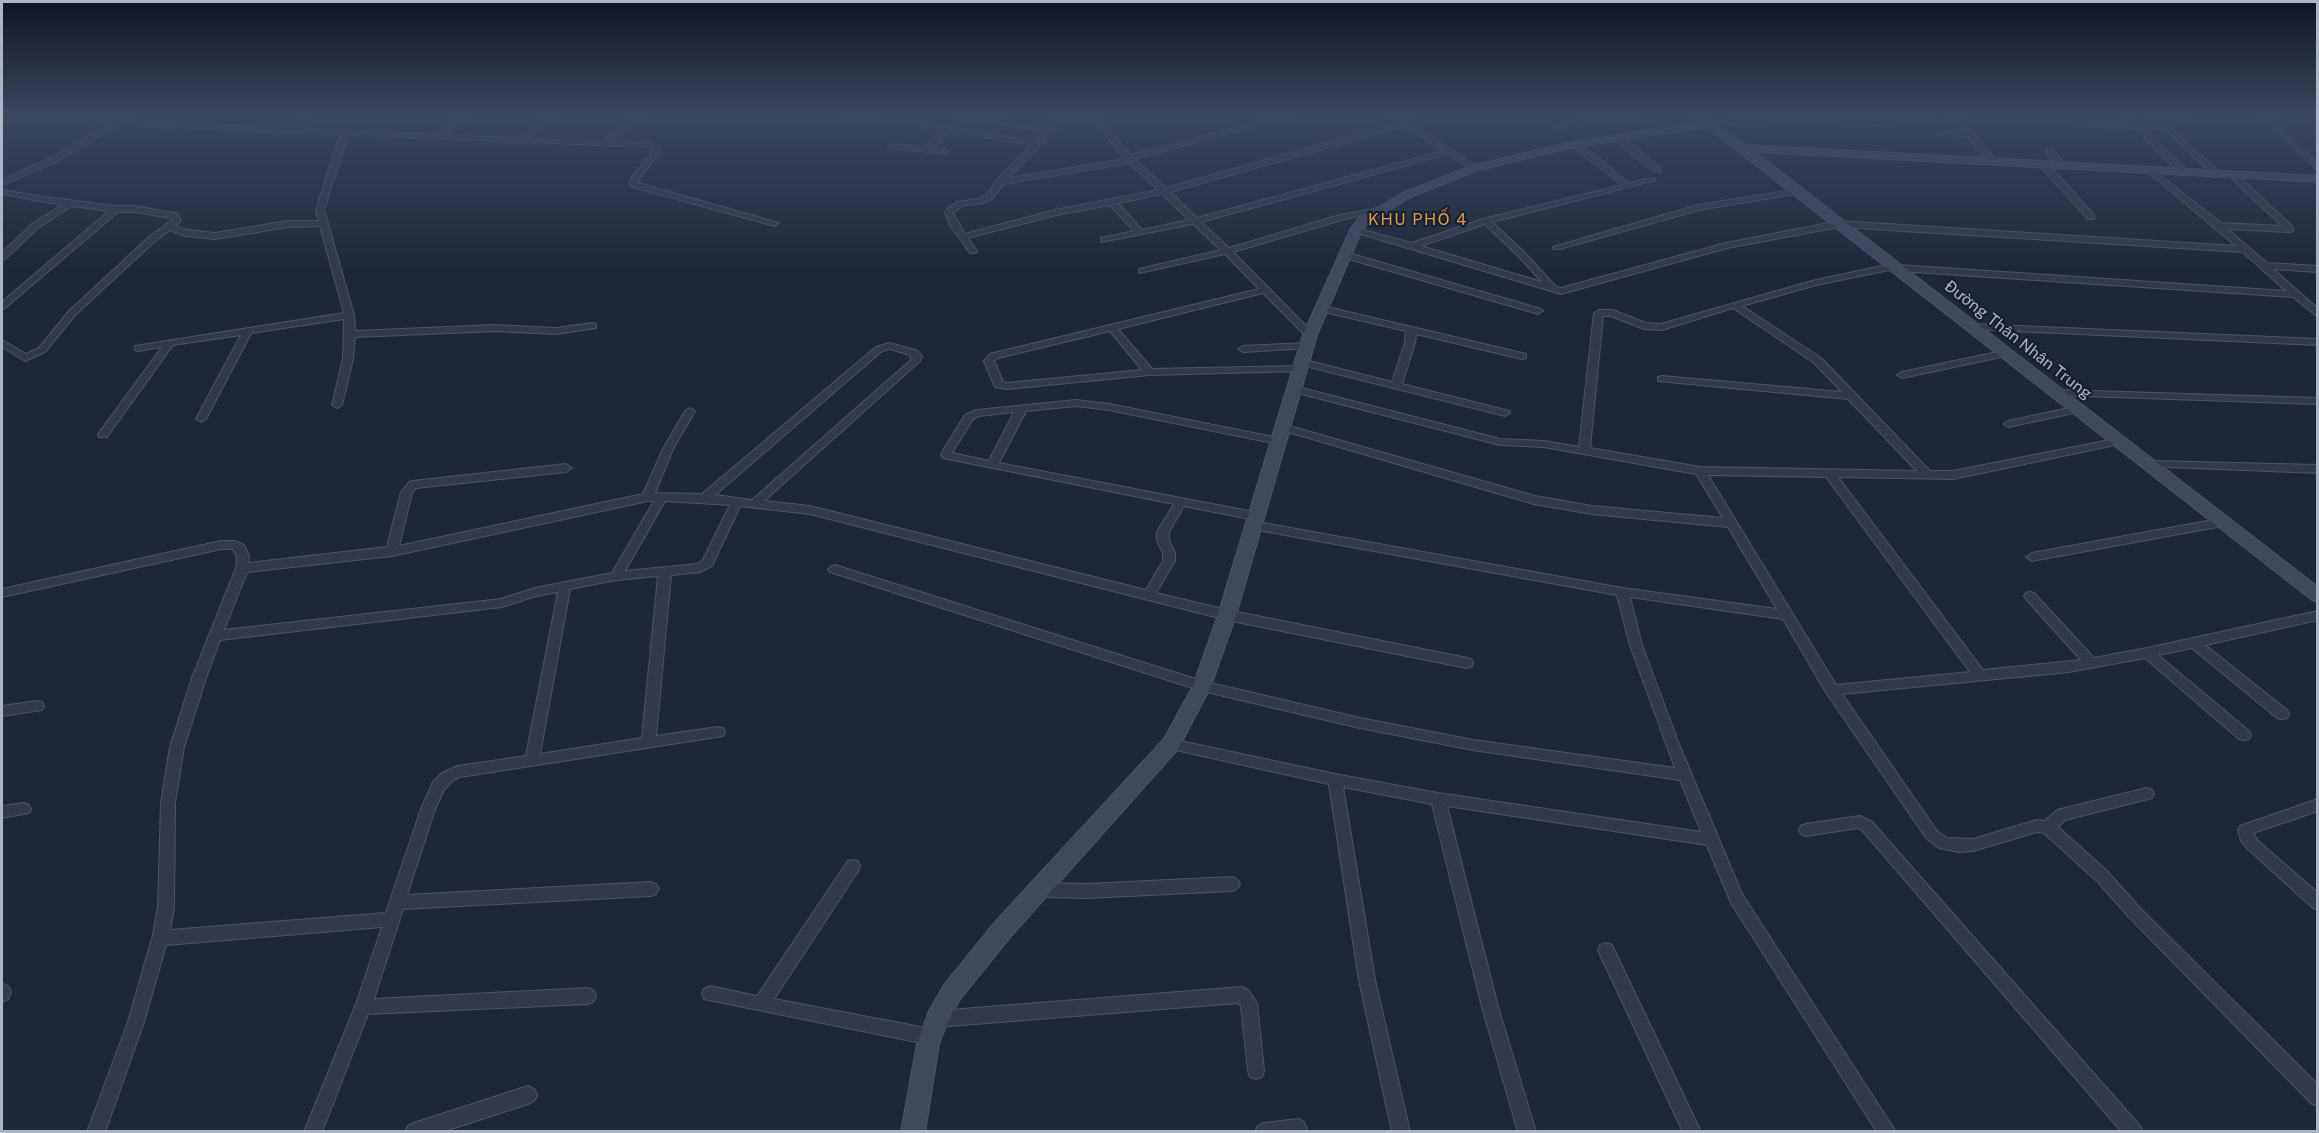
<!DOCTYPE html>
<meta charset="utf-8">
<style>
body{margin:0}
#map{position:relative;width:2319px;height:1133px;overflow:hidden;background:#1e273a;font-family:"Public Sans",sans-serif}
canvas{display:block}
.frame{position:absolute;inset:0;border:3px solid #acb4c7;pointer-events:none}
</style>
<div id="map">
<canvas width="2319" height="1133"></canvas>
<div class="frame"></div>
</div>
<script>
const ctx = document.querySelector('canvas').getContext('2d');
ctx.lineJoin = 'round';
const shape = rows => new Path2D(rows.map(r => 'M' + r).join(''));
function trace(path, color, width, dash) { ctx.strokeStyle = color; ctx.lineWidth = width; ctx.lineCap = dash ? 'butt' : 'round'; ctx.setLineDash(dash || []); ctx.stroke(path); }
function paint(path, color) { ctx.fillStyle = color; ctx.fill(path, 'evenodd'); }
function label(font, color, halo, rows, align = 'center') {
  ctx.font = font + ' "Public Sans",sans-serif'; ctx.lineWidth = 4.5; ctx.setLineDash([]); ctx.textBaseline = 'middle'; ctx.strokeStyle = halo; ctx.fillStyle = color; for (const [text, x, y, turn = 0] of rows) {
    ctx.save(); ctx.translate(x, y); ctx.rotate((+turn || 0) * Math.PI / 180); ctx.textAlign = isNaN(turn) ? turn : align; if (halo) ctx.strokeText(text, 0, 0); ctx.fillText(text, 0, 0); ctx.restore();
  }
}
const stream = shape([
 [1795,122,1876,125,1932,118,1941,114]
]);
const street = shape([
 [304,114,312,114,295,128,437,135,459,114,467,114,446,135,520,139,548,114,556,114,529,139,605,141,634,114,642,114,614,142,649,143,659,148,660,153,640,177,638,183,779,223,775,226,632,187,630,183,632,177,652,153,651,149,648,147,348,135,324,210,354,315,355,331,495,325,556,328,593,323,596,324,596,328,556,334,495,331,355,337,353,359,342,405,337,408,332,405,343,359,344,319,251,333,206,419,201,422,196,419,241,335,173,345,107,437,99,437,98,435,99,433,162,347,138,351,135,350,135,346,344,313,320,226,288,227,215,239,186,236,170,230,154,242,75,315,45,352,25,361,2,347,2,340,26,354,39,348,69,311,148,238,172,220,171,218,134,212,118,212,5,308,2,309,2,302,109,211,72,206,38,228,5,259,2,260,2,253,32,224,62,205,2,194,2,190,38,196,116,206,134,206,174,213,177,214,181,221,175,226,187,230,215,233,288,221,319,221,316,210,340,135,119,125,58,161,2,185,2,180,52,157,108,124,2,119,2,115,286,128,304,114],
 [832,114,853,114,878,120,874,122,832,114],
 [950,114,968,114,1047,129,1056,119,1093,117,1093,114,1101,114,1100,119,1131,155,1287,114,1301,114,1135,159,1166,188,1400,122,1389,114,1419,114,1403,118,1479,168,1472,170,1448,154,1201,222,1229,248,1340,215,1384,207,1384,211,1345,219,1233,252,1313,333,1313,337,1307,337,1263,293,1118,329,1152,369,1299,366,1303,367,1303,371,1149,375,1007,389,995,387,994,385,984,361,990,354,1259,289,1225,254,1139,273,1139,269,1221,250,1193,224,1101,242,1101,238,1134,231,1110,205,1056,215,968,238,977,251,976,253,970,253,950,225,945,213,947,209,957,202,978,199,986,195,997,180,1031,145,950,131,933,148,947,150,948,152,944,154,892,148,888,146,892,144,925,147,943,130,913,125,913,121,916,121,1035,141,1043,132,950,114],
 [1094,121,1125,159,1009,178,1061,123,1094,121],
 [1405,126,1443,151,1197,218,1170,192,1405,126],
 [1129,163,1158,190,1055,210,965,234,953,213,962,206,983,203,992,199,1004,184,1129,163],
 [1162,194,1189,220,1142,230,1118,203,1162,194],
 [1110,331,1142,370,1007,383,1003,382,994,361,998,358,1110,331],
 [1623,114,1645,114,1556,128,1552,126,1556,124,1623,114],
 [1858,114,1916,114,1913,116,1709,126,1705,124,1709,122,1858,114],
 [1949,114,1956,114,1996,160,1996,164,1990,164,1968,137,1936,135,1936,131,1939,131,1963,132,1949,114],
 [2121,114,2129,114,2139,124,2160,124,2150,114,2186,115,2187,117,2183,119,2162,119,2222,175,2215,177,2165,129,2143,129,2188,171,2188,175,2182,175,2134,128,2076,126,2072,124,2076,122,2129,123,2121,114],
 [2260,114,2268,114,2318,164,2318,171,2260,114],
 [1614,136,1620,136,1661,168,1661,172,1655,172,1614,140,1614,136],
 [1572,142,1578,142,1629,183,1652,178,1656,180,1492,222,1527,255,1555,286,1561,288,1726,243,1839,221,2236,246,2149,173,2148,171,2152,169,2221,223,2282,226,2229,176,2236,174,2293,227,2293,231,2290,232,2227,229,2267,263,2318,266,2318,272,2273,269,2318,309,2318,317,2293,297,1898,271,1894,269,1816,285,1742,306,1821,358,1930,471,1953,471,2120,438,2125,441,2120,444,1953,479,1838,477,1983,670,2081,660,2026,599,2024,596,2026,593,2030,592,2034,593,2094,658,2147,648,2318,611,2318,620,2205,645,2287,710,2289,714,2287,718,2282,719,2277,718,2192,648,2158,655,2249,731,2251,735,2249,739,2244,740,2239,739,2145,658,2069,672,1842,694,1937,831,1947,838,1973,839,2037,820,2045,821,2056,811,2061,809,2147,788,2152,790,2154,794,2152,798,2065,820,2058,827,2108,872,2138,906,2318,1085,2318,1106,2312,1104,2128,916,2098,882,2044,833,2037,832,1973,851,1959,852,1939,848,1927,839,1827,694,1783,619,1630,597,1642,645,1678,742,1742,894,1896,1132,1877,1132,1731,903,1707,845,1447,806,1498,1007,1536,1132,1518,1132,1482,1007,1432,804,1343,787,1375,980,1410,1132,1392,1132,1359,980,1329,784,1171,749,1166,748,1164,744,1166,740,1171,739,1335,774,1438,793,1701,832,1680,780,1473,750,1360,728,1202,691,830,572,828,569,834,565,838,566,1202,681,1360,718,1473,740,1675,768,1630,645,1617,595,1252,529,1246,525,1252,521,1622,588,1777,609,1728,527,1592,514,1534,504,1278,429,1277,427,1282,424,1286,425,1535,496,1592,506,1723,518,1696,474,1544,447,1500,445,1290,391,1289,389,1290,387,1294,386,1500,439,1544,441,1579,447,1594,313,1599,310,1612,310,1646,323,1661,324,1812,281,1895,263,1899,265,2286,291,2243,252,1839,227,1727,248,1561,294,1351,231,1355,228,1412,243,1483,219,1622,185,1572,146,1572,142],
 [1485,224,1521,259,1542,282,1421,246,1485,224],
 [1733,308,1813,362,1842,392,1662,376,1658,377,1658,381,1848,399,1917,471,1700,467,1590,448,1603,316,1611,316,1644,329,1662,330,1733,308],
 [1708,475,1826,477,1970,672,1836,685,1708,475],
 [2046,149,2052,149,2065,164,2065,168,2059,168,2046,153,2046,149],
 [2041,163,2047,163,2094,215,2094,219,2088,219,2041,167,2041,163],
 [1798,189,1802,191,1801,193,1699,210,1560,249,1554,249,1553,247,1698,205,1798,189],
 [1345,252,1541,309,1543,311,1538,314,1535,313,1342,257,1342,253,1345,252],
 [1323,306,1526,354,1526,358,1522,359,1416,334,1415,343,1402,384,1509,411,1510,413,1505,416,1297,364,1296,362,1301,359,1392,382,1405,343,1406,331,1320,311,1320,307,1323,306],
 [1973,324,2318,339,2318,345,1970,329,1968,327,1973,324],
 [890,343,918,351,922,356,920,361,764,501,810,506,1146,590,1163,561,1163,553,1157,540,1157,532,1174,504,943,458,941,454,965,415,977,410,1076,400,1109,404,1278,438,1283,441,1282,443,1278,444,1109,410,1076,406,1026,411,999,463,1259,513,1261,516,1259,519,1255,520,1184,506,1169,532,1169,540,1175,553,1175,561,1156,593,1227,610,1467,658,1472,660,1473,663,1472,666,1467,668,1227,620,810,514,740,506,712,566,700,572,671,575,656,736,718,727,723,728,725,732,723,736,460,777,452,781,444,790,435,809,407,895,651,882,656,884,659,889,656,894,651,896,403,909,374,999,588,988,594,991,596,996,594,1001,588,1004,368,1014,322,1132,304,1132,355,1007,382,927,166,945,144,1022,105,1132,87,1132,128,1022,153,935,158,907,161,803,170,747,192,678,236,568,237,556,233,549,221,549,2,597,2,589,221,541,235,541,244,545,249,556,248,563,387,547,401,492,409,482,413,481,566,464,572,468,566,472,416,488,412,493,399,546,643,494,663,449,685,411,690,408,695,411,673,449,655,493,702,494,876,347,890,343],
 [890,349,910,355,911,360,752,500,715,495,882,351,890,349],
 [1014,412,989,461,952,453,973,419,979,416,1014,412],
 [648,501,654,501,612,573,535,588,501,599,224,630,247,572,392,556,648,501],
 [665,501,730,505,703,560,697,564,625,571,665,501],
 [658,576,642,738,540,754,570,589,616,580,658,576],
 [558,592,526,756,458,766,442,773,433,782,421,809,386,913,170,930,174,907,175,803,184,747,206,678,220,640,502,607,536,596,558,592],
 [1307,343,1310,344,1310,348,1243,352,1238,349,1243,346,1307,343],
 [2007,350,2012,353,2011,355,1902,378,1897,375,1902,372,2007,350],
 [2058,390,2318,398,2318,404,2054,395,2053,393,2058,390],
 [2079,406,2084,409,2083,411,2008,427,2003,424,2008,421,2079,406],
 [2150,461,2318,465,2318,473,2146,466,2145,464,2146,462,2150,461],
 [2224,518,2228,519,2230,522,2228,525,2032,561,2026,557,2032,553,2224,518],
 [37,701,42,702,44,706,42,710,2,716,2,706,37,701],
 [2318,799,2318,811,2253,833,2258,841,2318,893,2318,910,2313,908,2248,849,2241,841,2238,830,2240,826,2318,799],
 [24,803,29,805,31,809,29,813,2,818,2,806,24,803],
 [1860,816,1872,822,2140,1126,2143,1132,2122,1132,1862,830,1858,828,1806,836,1801,834,1799,830,1801,826,1806,824,1860,816],
 [853,860,858,861,860,866,858,871,774,999,931,1029,937,1031,939,1037,937,1043,931,1045,704,999,702,994,704,989,710,986,757,996,848,861,853,860],
 [1232,877,1237,879,1240,884,1237,889,1232,891,1087,898,1039,897,1034,895,1031,890,1034,885,1039,883,1087,884,1232,877],
 [1606,943,1612,945,1701,1132,1683,1132,1598,950,1600,945,1606,943],
 [3,984,9,987,11,992,8,999,2,1002,3,984],
 [1242,987,1248,990,1257,1003,1264,1071,1262,1077,1256,1079,1250,1077,1248,1071,1241,1006,1238,1003,937,1027,931,1025,929,1019,931,1013,937,1011,1242,987],
 [528,1086,534,1089,537,1095,534,1101,528,1104,442,1132,405,1132,408,1126,414,1123,528,1086],
 [1298,1119,1304,1122,1307,1128,1305,1132,1255,1132,1258,1126,1264,1123,1298,1119]
]);
const secondary = shape([
 [1701,115,1746,145,2318,176,2318,182,1755,152,2318,587,2318,602,2312,600,1707,127,1575,147,1479,170,1411,197,1367,224,1361,232,1317,335,1236,615,1211,686,1178,749,1012,935,960,999,947,1023,939,1044,925,1132,901,1132,917,1044,929,1011,944,985,996,921,1164,739,1193,686,1218,615,1303,335,1351,228,1359,218,1403,193,1471,166,1575,141,1700,122,1696,118,1701,115]
]);
const farQuarternames = [
 ["KHU PHỐ 4",1418,220]
];
const streetNames = [
 ["Đường Thân Nhân Trung",2018,340,38]
];
trace(stream, '#2e3e61', 3);
trace(street, '#4d5465', 2);
trace(secondary, '#4d5465', 2);
paint(street, '#32394a');
paint(secondary, '#40485e');
const sky = ctx.createLinearGradient(0, 0, 0, 273);
sky.addColorStop(0, '#101520');
sky.addColorStop(0.42, '#3b4760');
sky.addColorStop(1, '#3b476000');
ctx.fillStyle = sky;
ctx.fillRect(0, 0, 2319, 273);
ctx.letterSpacing = '1.5px';
label('16px', '#de9d50', '#181f2f', farQuarternames);
ctx.letterSpacing = '0px';
label('16px', '#acb4c7', '#181f2f', streetNames);
</script>
